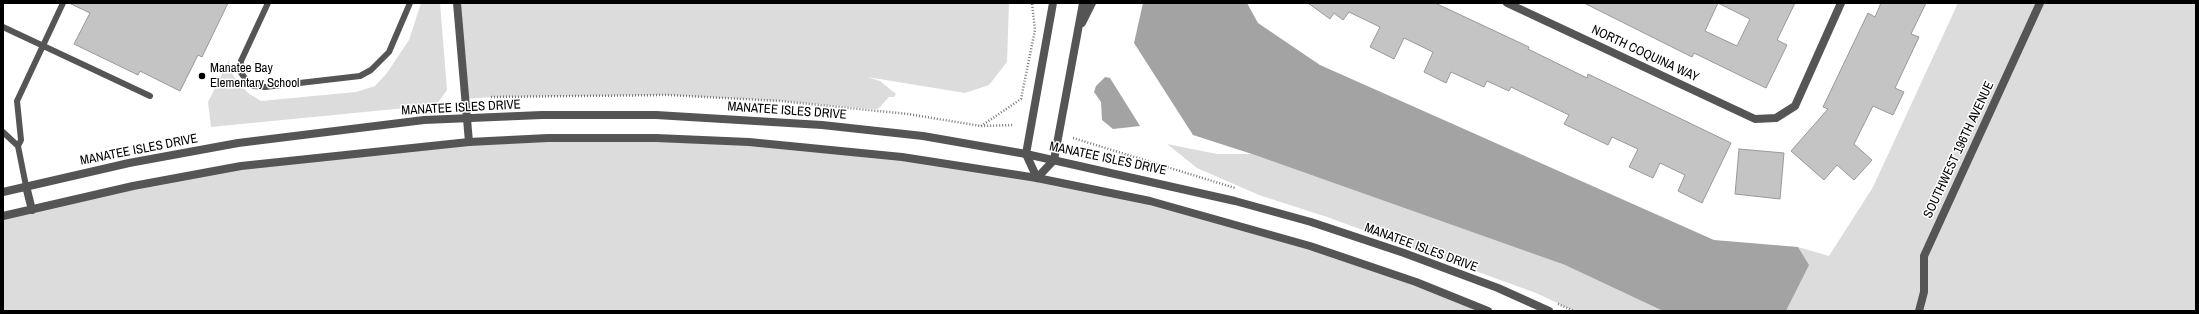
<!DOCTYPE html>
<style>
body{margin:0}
#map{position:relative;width:2199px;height:314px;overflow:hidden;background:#fff;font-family:"Archivo Narrow",sans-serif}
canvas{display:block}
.frame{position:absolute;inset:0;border:4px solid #000;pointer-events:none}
</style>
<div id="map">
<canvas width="2199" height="314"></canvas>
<div class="frame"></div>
</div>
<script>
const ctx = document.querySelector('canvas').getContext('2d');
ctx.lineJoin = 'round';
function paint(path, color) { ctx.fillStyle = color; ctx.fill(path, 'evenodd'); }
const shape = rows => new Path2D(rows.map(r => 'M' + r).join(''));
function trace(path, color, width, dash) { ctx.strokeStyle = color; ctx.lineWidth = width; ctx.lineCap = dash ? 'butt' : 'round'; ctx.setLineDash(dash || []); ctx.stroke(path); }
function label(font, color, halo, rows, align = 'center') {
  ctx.font = font + ' "Archivo Narrow",sans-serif'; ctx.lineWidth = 3; ctx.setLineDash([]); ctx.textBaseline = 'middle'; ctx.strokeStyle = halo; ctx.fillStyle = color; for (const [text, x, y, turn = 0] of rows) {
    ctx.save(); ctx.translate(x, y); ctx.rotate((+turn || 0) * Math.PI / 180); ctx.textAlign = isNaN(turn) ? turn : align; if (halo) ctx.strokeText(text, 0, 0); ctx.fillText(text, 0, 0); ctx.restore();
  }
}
const green = shape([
 [421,3,440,3,447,90,436,105,211,127,208,102,229,60,229,69,236,80,248,93,261,101,356,92,375,86,387,73,409,40],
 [458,3,1009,3,1007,62,989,85,965,93,867,77,880,81,896,94,894,97,889,97,878,109,874,109,781,101,667,95,491,97,466,99],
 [1958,3,2196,3,2196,311,1786,311,1808,265,1798,247,1829,256,1873,187],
 [656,138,902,157,1150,201,1310,246,1488,311,3,311,3,217,241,166,469,142],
 [1167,144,1217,154,1252,154,1565,265,1663,311,1574,311,1536,293,1327,217,1259,195,1197,168]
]);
const water = shape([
 [1143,3,1247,3,1258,23,1320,65,1714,240,1798,247,1809,265,1786,311,1663,311,1565,265,1252,154,1193,135,1134,43],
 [1105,77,1110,78,1140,126,1113,129,1102,120,1101,102,1094,92,1096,86]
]);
const building = shape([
 [69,3,228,3,202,57,198,55,180,91,140,71,138,75,74,44,90,13,69,3],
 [1308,3,1435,3,1529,47,1528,49,1587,78,1588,74,1731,143,1702,203,1678,191,1685,175,1660,163,1653,178,1629,167,1638,149,1612,137,1608,145,1564,124,1569,115,1511,87,1509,91,1487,81,1484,87,1451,72,1446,83,1424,72,1433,52,1404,38,1394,59,1370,47,1380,27,1349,12,1343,20,1334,13,1330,19,1308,3],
 [1584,3,1795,3,1777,40,1787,45,1766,88,1694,53,1692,57,1584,3],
 [1718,3,1750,19,1737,46,1705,31,1718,3],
 [1881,3,1926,3,1911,34,1919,37,1895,88,1904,92,1893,115,1873,106,1854,144,1872,160,1854,180,1837,165,1824,180,1791,151,1828,109,1823,107,1868,13,1875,17,1881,3],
 [1739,149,1784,153,1780,199,1735,194,1739,149]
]);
const path = shape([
 [491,97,667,95,780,101,908,114,981,126,1014,125],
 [981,126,1021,99,1035,30,1032,3],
 [1073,138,1235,188],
 [1558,304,1574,311]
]);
const service = shape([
 [268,3,241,61,240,71,246,80,254,86,265,87,360,76,371,70,389,52,410,3],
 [3,27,150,96],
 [3,132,18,146,21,140,17,101,63,3],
 [18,146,26,186]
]);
const minor = shape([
 [457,3,469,142],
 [1053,3,1026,154,1037,178,1054,160,1083,3],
 [1507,3,1755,119,1776,118,1795,106,1841,3],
 [1082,23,1092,3],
 [1919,311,1924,292,1924,256,2040,3]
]);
const tertiary = shape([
 [26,186,32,210],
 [3,192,129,163,238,143,424,120,542,115,656,115,822,125,923,136,1026,154,1235,201,1311,222,1404,253,1498,288,1549,311],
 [3,216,133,186,241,166,469,142,548,138,656,138,749,142,902,157,1037,178,1150,201,1310,246,1416,282,1488,311]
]);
const markers = [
 [202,76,4,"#000"]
];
const streetNames = [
 ["NORTH COQUINA WAY",1645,54,25],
 ["MANATEE ISLES DRIVE",461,108,-3],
 ["MANATEE ISLES DRIVE",787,111,4],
 ["MANATEE ISLES DRIVE",139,150,-11],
 ["SOUTHWEST 196TH AVENUE",1959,150,-65],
 ["MANATEE ISLES DRIVE",1108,159,12],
 ["MANATEE ISLES DRIVE",1421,248,20]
];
const poiNames = [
 ["Manatee Bay",210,69],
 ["Elementary School",210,84]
];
paint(green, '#dcdcdc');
paint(water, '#a3a3a3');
paint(building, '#c4c4c4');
trace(building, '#999', 1);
trace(path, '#777', 2.5, [1, 2]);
trace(service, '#555', 6);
trace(minor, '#555', 8);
trace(tertiary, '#555', 8);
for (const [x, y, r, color] of markers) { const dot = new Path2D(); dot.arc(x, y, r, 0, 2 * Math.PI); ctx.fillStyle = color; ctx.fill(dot); trace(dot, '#fff', 1.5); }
label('13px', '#000', '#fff', streetNames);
label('13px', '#000', '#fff', poiNames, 'left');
</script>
